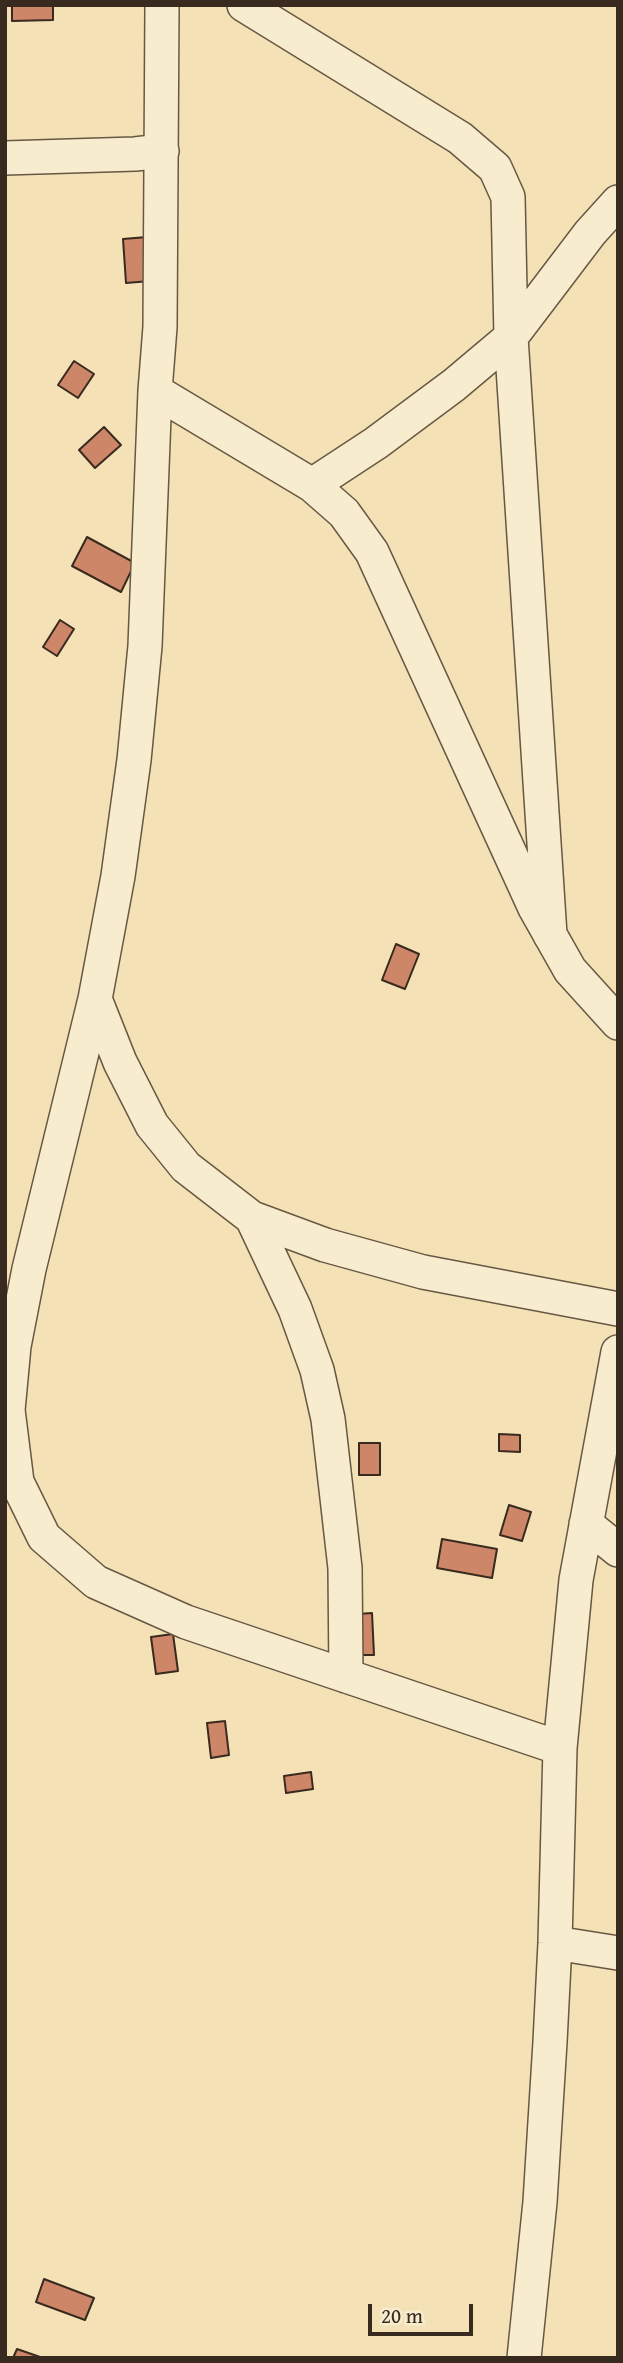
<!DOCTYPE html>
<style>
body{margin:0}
#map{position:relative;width:623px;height:2363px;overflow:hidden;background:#f4e1b5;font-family:"Gentium Book Plus",serif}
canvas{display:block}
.frame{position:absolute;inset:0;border:7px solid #382a1e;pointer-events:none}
.scale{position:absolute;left:368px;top:2304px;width:105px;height:32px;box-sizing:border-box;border:4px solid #382a1e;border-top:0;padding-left:9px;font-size:21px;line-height:24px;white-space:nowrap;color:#382a1e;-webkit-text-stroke:5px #f8eccf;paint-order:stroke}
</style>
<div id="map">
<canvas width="623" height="2363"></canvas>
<div class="frame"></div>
<div class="scale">20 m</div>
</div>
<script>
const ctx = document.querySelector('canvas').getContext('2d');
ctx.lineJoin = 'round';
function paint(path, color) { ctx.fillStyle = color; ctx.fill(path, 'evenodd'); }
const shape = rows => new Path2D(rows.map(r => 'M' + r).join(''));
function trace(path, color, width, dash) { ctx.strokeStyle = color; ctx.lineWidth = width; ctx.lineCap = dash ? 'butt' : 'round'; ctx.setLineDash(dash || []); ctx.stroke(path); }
const building = shape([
 [12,5,53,5,53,20,12,21,12,5],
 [147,237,150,281,126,283,123,239,147,237],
 [74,361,94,374,78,398,58,385,74,361],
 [104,427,121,445,95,468,79,450,104,427],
 [87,537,135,563,121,592,72,566,87,537],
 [60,620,74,629,57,656,43,647,60,620],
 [396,944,419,954,405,989,382,980,396,944],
 [499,1434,520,1435,520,1452,499,1451,499,1434],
 [359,1443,380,1443,380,1475,359,1475,359,1443],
 [509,1505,531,1512,522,1541,500,1535,509,1505],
 [442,1539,497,1549,492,1578,437,1568,442,1539],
 [372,1613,374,1655,359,1655,357,1614,372,1613],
 [173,1634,178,1671,156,1674,151,1637,173,1634],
 [225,1721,229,1755,211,1758,207,1723,225,1721],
 [311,1772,313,1789,286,1793,284,1776,311,1772],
 [44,2279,94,2298,85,2320,36,2302,44,2279],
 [17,2349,43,2358,13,2358,17,2349]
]);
const street = shape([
 [162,5,160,327,155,391,145,646,134,760,118,876,95,999,29,1269,14,1346,8,1410,17,1482,44,1537,96,1582,186,1622,560,1748],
 [244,5,460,138,495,168,508,197,511,337,550,935],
 [5,158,135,154,162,151],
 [155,391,312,485,344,513,372,552,535,908,570,970,618,1023],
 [312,485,376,443,454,385,511,337,590,233,618,202],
 [95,999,120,1062,152,1125,186,1167,252,1218,325,1245,423,1272,618,1309],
 [252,1218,295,1309,317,1370,328,1419,345,1568,346,1676],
 [586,1524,618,1550],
 [555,1943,618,1953],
 [524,2358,540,2202,550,2042,555,1943,560,1748,576,1580,618,1352]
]);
paint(building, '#cd8668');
trace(building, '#382a1e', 2);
trace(street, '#675844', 36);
trace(street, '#f8eccf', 33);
</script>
